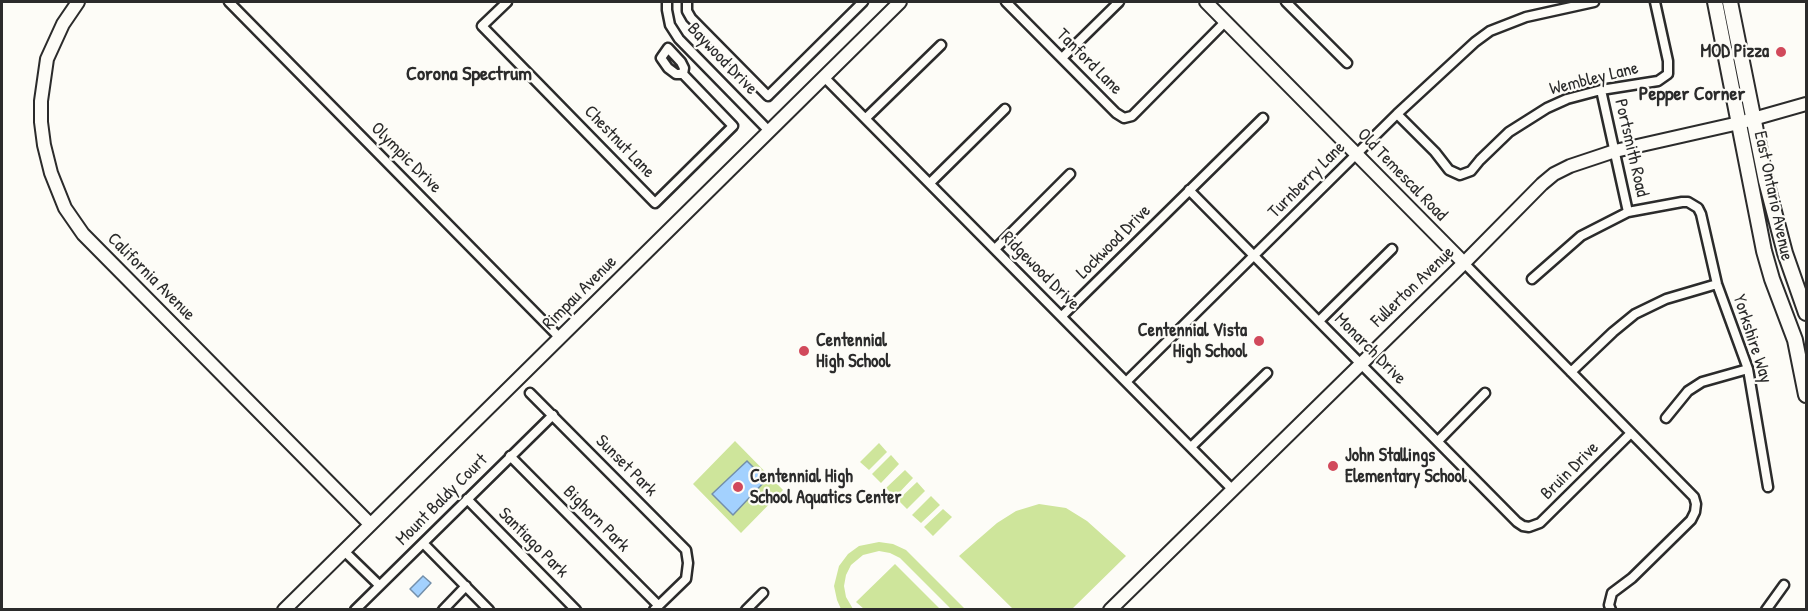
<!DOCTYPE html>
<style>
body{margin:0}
#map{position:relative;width:1808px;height:611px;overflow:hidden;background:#fdfcf7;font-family:"Patrick Hand",sans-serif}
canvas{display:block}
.frame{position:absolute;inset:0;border:3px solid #2b2b2b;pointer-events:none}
</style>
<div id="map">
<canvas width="1808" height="611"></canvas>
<div class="frame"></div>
</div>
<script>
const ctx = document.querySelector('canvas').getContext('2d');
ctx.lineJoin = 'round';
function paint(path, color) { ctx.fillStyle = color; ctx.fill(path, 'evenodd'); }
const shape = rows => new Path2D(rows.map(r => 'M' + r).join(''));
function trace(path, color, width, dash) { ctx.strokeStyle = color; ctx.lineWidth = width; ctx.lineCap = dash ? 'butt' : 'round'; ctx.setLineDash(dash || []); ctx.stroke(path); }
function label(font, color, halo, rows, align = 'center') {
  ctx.font = font + ' "Patrick Hand",sans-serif'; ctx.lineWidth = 4.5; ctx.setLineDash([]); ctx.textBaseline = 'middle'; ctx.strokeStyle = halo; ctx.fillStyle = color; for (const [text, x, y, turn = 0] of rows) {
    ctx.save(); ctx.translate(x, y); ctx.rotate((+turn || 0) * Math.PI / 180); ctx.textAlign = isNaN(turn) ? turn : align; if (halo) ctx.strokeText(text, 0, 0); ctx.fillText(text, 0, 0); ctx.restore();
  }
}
const green = shape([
 [735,441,783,490,741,533,693,484],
 [879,443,887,452,869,470,860,462],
 [891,455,899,464,881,483,872,474],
 [905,470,913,478,895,497,886,488],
 [917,482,925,491,907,509,898,500],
 [931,496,940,505,921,523,912,515],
 [1039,504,1066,508,1087,521,1126,556,1072,609,1013,609,959,556,997,523,1016,511],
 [943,509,952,517,933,536,924,527],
 [879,542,893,544,906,550,965,609,951,609,900,558,890,553,879,551,863,555,851,565,846,575,844,586,846,597,853,609,841,609,837,600,834,586,839,566,848,554,859,546],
 [895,564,940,609,864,609,856,602]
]);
const water = shape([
 [747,461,766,480,733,515,712,494,747,461],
 [423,576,431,583,418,597,410,589,423,576]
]);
const street = shape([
 [229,2,560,338],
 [507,2,482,26,655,203,733,126,683,74,676,74,668,68,661,58,668,48,681,62,684,68,683,74],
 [667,2,667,10,670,25,679,39,769,131],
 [687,2,687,11,691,18,768,96,863,2],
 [1006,2,1116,113,1124,118,1132,116,1138,110,1226,21],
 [1286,2,1347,63],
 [1062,58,1119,2],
 [824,77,1232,489],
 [1601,90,1628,212],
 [1397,114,1435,152,1449,170,1460,175,1471,171,1480,160,1509,132,1547,108,1567,99,1601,90,1658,81,1668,74,1668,61,1655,2],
 [866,118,941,45],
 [930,183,1005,109],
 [1189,190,1517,522,1523,526,1529,527,1540,523,1631,433],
 [995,249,1070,174],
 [1464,263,1694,497,1696,504,1695,512,1691,520,1632,578,1612,593,1609,605,1611,610],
 [1532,279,1581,236,1628,212,1682,202,1688,202,1698,208,1701,214,1717,284,1748,369,1768,487],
 [1062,316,1263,118],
 [1319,321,1392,249],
 [1571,372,1613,332,1635,314,1666,299,1717,284],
 [1126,382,1397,114,1475,42,1490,31,1526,17,1594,2],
 [530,393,686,550,688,563,686,579,654,610],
 [1666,418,1688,391,1702,382,1748,369],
 [1438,441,1485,393],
 [1191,447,1267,373],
 [510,456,658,605],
 [467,499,576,610],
 [423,543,489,610],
 [344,551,379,585],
 [355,610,553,415],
 [443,610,466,586],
 [746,610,763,593],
 [1766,610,1784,585]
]);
const secondary = shape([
 [78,2,63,24,47,59,41,101,41,122,44,145,51,173,65,208,83,234,370,524],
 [1206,2,1464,263],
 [284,610,900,2],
 [1110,610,1464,263,1542,184,1554,174,1570,166,1615,151,1739,123,1806,104]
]);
const primary = shape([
 [1715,2,1764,251,1772,279,1795,340,1806,395],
 [1730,2,1766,181,1785,253,1806,313]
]);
const markers = [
 [1781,52,6,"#d1495b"],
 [1259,341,6,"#d1495b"],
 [804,351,6,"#d1495b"],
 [1333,466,6,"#d1495b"],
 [738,487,6,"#d1495b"]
];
const poiNames = [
 ["MOD Pizza",1769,52,"right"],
 ["Centennial Vista",1247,331,"right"],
 ["High School",1247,352,"right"],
 ["Centennial",816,341],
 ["High School",816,362],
 ["John Stallings",1345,456],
 ["Elementary School",1345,477],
 ["Centennial High",750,477],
 ["School Aquatics Center",750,498]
];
const streetNames = [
 ["Baywood Drive",722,59,46],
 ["Tanford Lane",1089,62,45],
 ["Wembley Lane",1594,79,-14],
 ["Chestnut Lane",619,142,46],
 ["Portsmith Road",1631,148,77],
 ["Olympic Drive",406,158,45],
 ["Old Temescal Road",1402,175,46],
 ["Turnberry Lane",1307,180,-45],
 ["East Ontario Avenue",1773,196,78],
 ["Lockwood Drive",1114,242,-45],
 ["Ridgewood Drive",1040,271,45],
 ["California Avenue",151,277,45],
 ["Fullerton Avenue",1413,287,-44],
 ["Rimpau Avenue",580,293,-45],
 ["Yorkshire Way",1752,339,72],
 ["Monarch Drive",1370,349,45],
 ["Sunset Park",626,466,45],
 ["Bruin Drive",1570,471,-45],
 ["Mount Baldy Court",442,500,-45],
 ["Bighorn Park",596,519,45],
 ["Santiago Park",533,543,45]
];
const neighbourhoodNames = [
 ["Corona Spectrum",469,75],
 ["Pepper Corner",1692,95]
];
paint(green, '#cee59b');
paint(water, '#a3d1fe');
trace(water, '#738faa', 1.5);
trace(street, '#2b2b2b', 13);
trace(secondary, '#2b2b2b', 16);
trace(primary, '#2b2b2b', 18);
trace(street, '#fdfcf7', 8);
trace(secondary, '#fdfcf7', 12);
trace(primary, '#fdfcf7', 14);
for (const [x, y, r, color] of markers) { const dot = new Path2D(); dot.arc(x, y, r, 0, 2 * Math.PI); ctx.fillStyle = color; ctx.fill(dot); trace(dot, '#fdfcf7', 2); }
label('bold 18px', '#2b2b2b', '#fdfcf7', poiNames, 'left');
label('18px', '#2b2b2b', '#fdfcf7', streetNames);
label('bold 20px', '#2b2b2b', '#fdfcf7', neighbourhoodNames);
</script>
